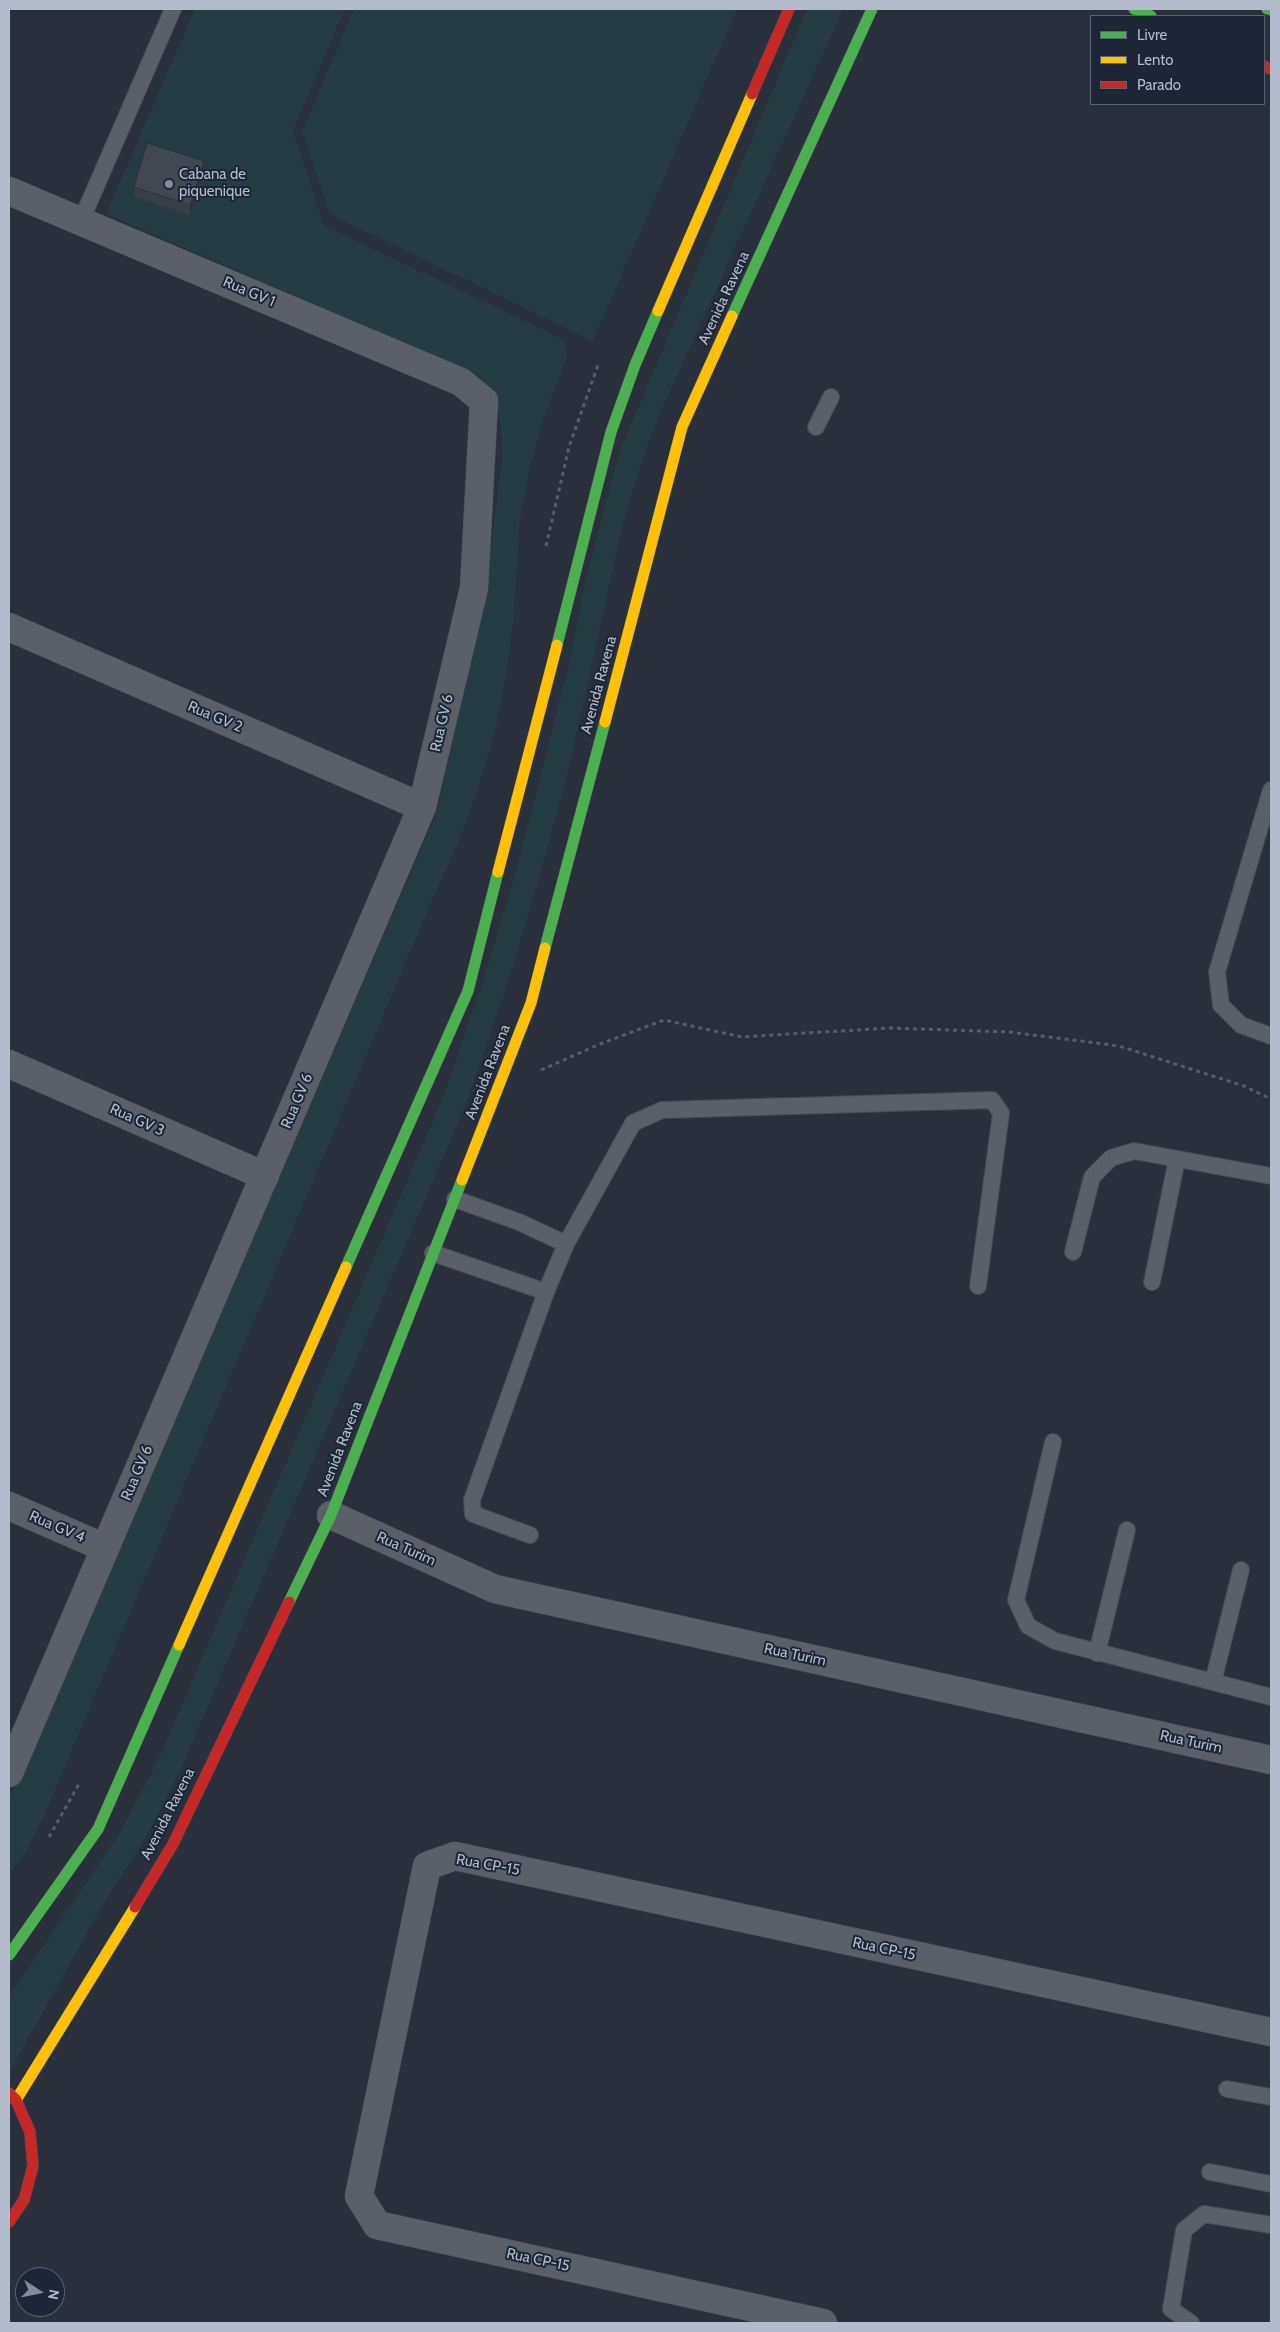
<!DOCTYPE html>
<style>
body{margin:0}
#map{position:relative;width:1280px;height:2332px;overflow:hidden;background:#29303b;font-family:Cabin,sans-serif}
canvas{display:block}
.frame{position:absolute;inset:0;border:10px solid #b3bccc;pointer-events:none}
.legend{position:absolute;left:1090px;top:15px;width:175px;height:90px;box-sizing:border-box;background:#1c2636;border:1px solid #586272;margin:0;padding:6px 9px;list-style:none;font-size:15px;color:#b3bccc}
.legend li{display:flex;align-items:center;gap:10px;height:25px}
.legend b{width:25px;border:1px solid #586272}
.north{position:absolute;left:15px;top:2267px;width:50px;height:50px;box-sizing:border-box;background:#1c2636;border:1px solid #586272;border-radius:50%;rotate:101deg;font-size:14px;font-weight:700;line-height:20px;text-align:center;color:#b3bccc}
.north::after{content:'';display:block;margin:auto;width:18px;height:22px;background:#838b99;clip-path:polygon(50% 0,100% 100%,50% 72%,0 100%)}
</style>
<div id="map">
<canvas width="1280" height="2332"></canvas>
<div class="frame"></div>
<ul class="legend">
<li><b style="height:6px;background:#4caf50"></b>Livre</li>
<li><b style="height:6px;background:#ffc107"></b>Lento</li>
<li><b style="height:6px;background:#c62828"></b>Parado</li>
</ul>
<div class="north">N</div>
</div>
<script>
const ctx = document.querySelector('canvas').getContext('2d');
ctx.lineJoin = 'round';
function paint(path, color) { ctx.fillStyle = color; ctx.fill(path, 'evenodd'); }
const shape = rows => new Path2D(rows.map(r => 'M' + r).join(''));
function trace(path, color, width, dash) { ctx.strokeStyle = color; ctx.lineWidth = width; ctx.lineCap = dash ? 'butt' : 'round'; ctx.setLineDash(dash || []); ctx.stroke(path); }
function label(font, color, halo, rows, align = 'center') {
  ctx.font = font + ' Cabin,sans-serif'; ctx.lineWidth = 4; ctx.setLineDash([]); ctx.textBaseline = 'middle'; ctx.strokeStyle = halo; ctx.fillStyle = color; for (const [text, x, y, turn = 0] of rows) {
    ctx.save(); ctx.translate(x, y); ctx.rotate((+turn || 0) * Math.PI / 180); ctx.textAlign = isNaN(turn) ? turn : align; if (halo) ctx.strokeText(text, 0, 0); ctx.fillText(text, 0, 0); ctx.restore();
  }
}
const green = shape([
 [195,9,345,9,293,130,324,226,563,339,567,356,541,426,529,472,520,518,513,623,505,680,494,736,478,789,459,841,436,891,43,1818,26,1851,9,1874,9,1796,17,1783,437,812,486,589,503,451,499,415,491,394,478,375,106,214],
 [354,9,737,9,593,341,330,214,302,132],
 [807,9,843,9,657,420,642,461,624,519,569,768,538,882,504,995,465,1106,183,1764,162,1807,139,1849,104,1902,11,2069,9,2067,9,1997,118,1836,161,1754,443,1097,481,987,515,875,568,668,587,574,619,453]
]);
const path = shape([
 [546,546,569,447,598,365],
 [541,1070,600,1044,664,1020,742,1037,888,1028,1010,1032,1119,1046,1244,1086,1271,1099],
 [49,1837,80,1782]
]);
const lane = shape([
 [81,221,173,9],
 [816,427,831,397],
 [1271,790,1217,972,1221,1005,1241,1025,1271,1036],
 [455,1199,519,1222,566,1244],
 [1073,1252,1092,1177,1111,1158,1134,1151,1271,1176],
 [433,1253,546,1292],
 [1152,1282,1177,1159],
 [1053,1442,1016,1600,1028,1626,1055,1641,1271,1697],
 [530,1535,473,1514,472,1500,546,1292,566,1244,633,1123,662,1110,992,1100,1001,1113,978,1286],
 [1097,1653,1127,1530],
 [1213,1682,1241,1570],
 [1227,2089,1271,2097],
 [1210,2172,1271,2184],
 [1191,2323,1171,2309,1184,2230,1204,2214,1271,2225]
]);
const street = shape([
 [9,191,461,382,484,401,474,588,422,807,9,1773],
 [9,627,422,807],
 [9,1064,265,1176],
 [9,1506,105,1548],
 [331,1515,495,1589,1271,1760],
 [823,2323,377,2225,359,2196,427,1866,455,1856,1271,2032]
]);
const fast = shape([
 [1134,9,1151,16],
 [1267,9,1271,10],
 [732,316,872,9],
 [557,645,611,432,635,365,658,311],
 [545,948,605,722],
 [346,1267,468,991,498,872],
 [289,1602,331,1515,462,1180],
 [9,1955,98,1829,179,1645]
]);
const slow = shape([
 [658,311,752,94],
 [605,722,682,427,732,316],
 [498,872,557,645],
 [462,1180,531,1003,545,948],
 [179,1645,346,1267],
 [16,2100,135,1907]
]);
const jam = shape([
 [1264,66,1271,69],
 [752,94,789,9],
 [135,1907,173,1844,289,1602],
 [9,2093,16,2100,30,2132,33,2166,24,2200,9,2222]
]);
const wall = shape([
 [204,171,190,215,134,197,134,187]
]);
const shadedWall = shape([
 [204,161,204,171,190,215,190,205]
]);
const building = shape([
 [147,143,204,161,190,205,134,187,147,143]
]);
const markers = [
 [169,184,5,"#838b99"]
];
const poiNames = [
 ["Cabana de",179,175],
 ["piquenique",179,192]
];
const streetNames = [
 ["Rua GV 1",249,292,23],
 ["Avenida Ravena",724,298,-65],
 ["Avenida Ravena",599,685,-75],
 ["Rua GV 2",215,717,23],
 ["Rua GV 6",442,723,-77],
 ["Avenida Ravena",488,1072,-69],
 ["Rua GV 6",297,1101,-67],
 ["Rua GV 3",137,1120,24],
 ["Avenida Ravena",340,1449,-69],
 ["Rua GV 6",137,1473,-67],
 ["Rua GV 4",57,1527,23],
 ["Rua Turim",406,1549,24],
 ["Rua Turim",795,1655,12],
 ["Rua Turim",1191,1742,12],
 ["Avenida Ravena",168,1814,-63],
 ["Rua CP-15",488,1865,10],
 ["Rua CP-15",884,1949,12],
 ["Rua CP-15",538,2260,12]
];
paint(green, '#253c42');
trace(lane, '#464b54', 18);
trace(street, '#464b54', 29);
trace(fast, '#464b54', 12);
trace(slow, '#464b54', 12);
trace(jam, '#464b54', 12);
trace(path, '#575e65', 3, [4, 4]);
trace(lane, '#5a5f68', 16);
trace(street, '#5a5f68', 28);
trace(fast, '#4caf50', 11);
trace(slow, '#ffc107', 11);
trace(jam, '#c62828', 11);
paint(wall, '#393e47');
paint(shadedWall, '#2e3239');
paint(building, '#424852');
trace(building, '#2e3239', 1);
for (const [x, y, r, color] of markers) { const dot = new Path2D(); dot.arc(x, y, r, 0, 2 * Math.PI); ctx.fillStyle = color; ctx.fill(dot); trace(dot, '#1c2636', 2); }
label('15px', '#b3bccc', '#1c2636', poiNames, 'left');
label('15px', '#b3bccc', '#1c2636', streetNames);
</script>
